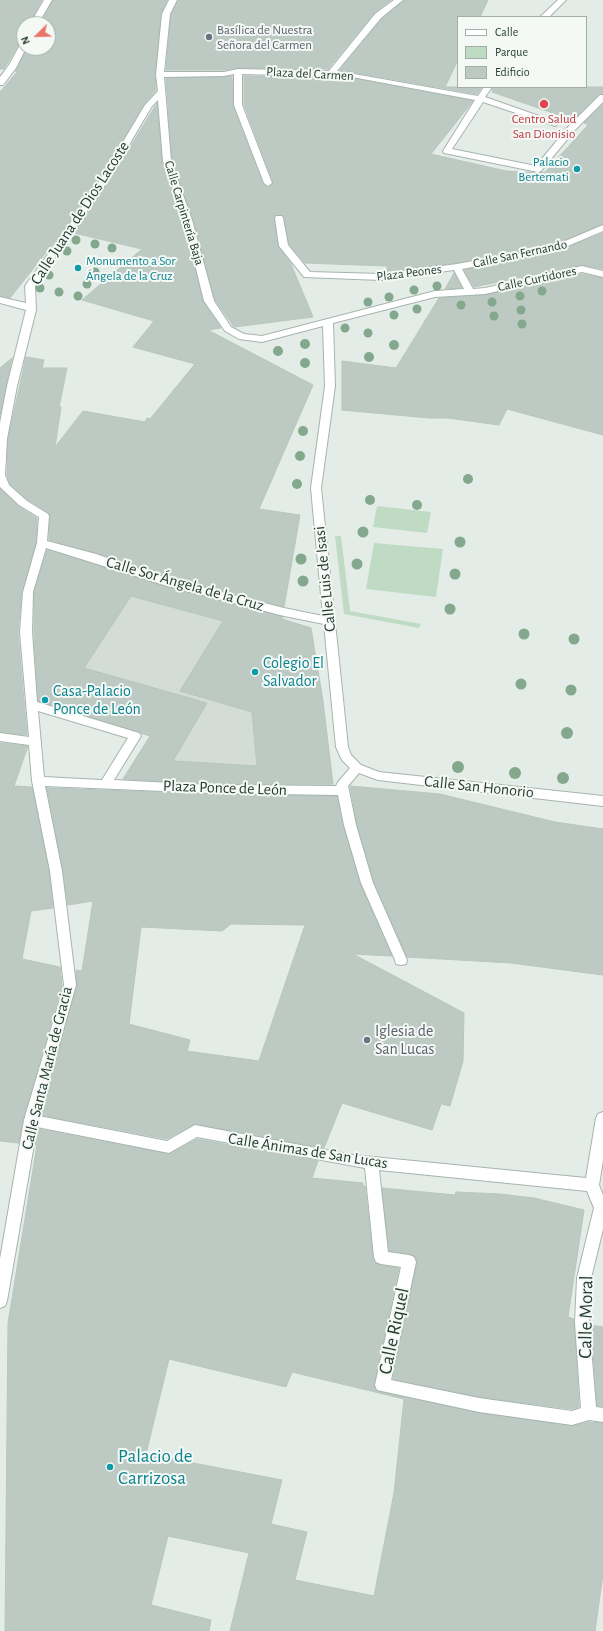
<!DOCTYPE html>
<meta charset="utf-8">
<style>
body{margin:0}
#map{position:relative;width:603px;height:1631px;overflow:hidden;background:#e4ece8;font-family:"Alegreya Sans",sans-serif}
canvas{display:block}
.legend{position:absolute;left:457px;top:16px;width:130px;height:72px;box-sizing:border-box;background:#f5f9f6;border:1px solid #a2aea8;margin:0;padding:5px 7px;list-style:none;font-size:12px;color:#253d33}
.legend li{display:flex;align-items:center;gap:8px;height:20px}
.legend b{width:20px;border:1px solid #a2aea8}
.north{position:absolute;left:16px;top:16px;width:40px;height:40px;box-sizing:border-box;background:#f5f9f6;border:1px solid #a2aea8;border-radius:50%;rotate:247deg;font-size:11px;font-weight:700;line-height:16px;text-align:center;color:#253d33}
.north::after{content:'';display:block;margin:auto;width:14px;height:18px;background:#e57769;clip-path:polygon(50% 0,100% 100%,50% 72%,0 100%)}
</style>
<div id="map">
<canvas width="603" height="1631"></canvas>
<ul class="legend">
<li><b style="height:5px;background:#fff"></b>Calle</li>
<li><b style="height:11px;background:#bfdbc3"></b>Parque</li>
<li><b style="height:11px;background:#bdcac3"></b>Edificio</li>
</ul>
<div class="north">N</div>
</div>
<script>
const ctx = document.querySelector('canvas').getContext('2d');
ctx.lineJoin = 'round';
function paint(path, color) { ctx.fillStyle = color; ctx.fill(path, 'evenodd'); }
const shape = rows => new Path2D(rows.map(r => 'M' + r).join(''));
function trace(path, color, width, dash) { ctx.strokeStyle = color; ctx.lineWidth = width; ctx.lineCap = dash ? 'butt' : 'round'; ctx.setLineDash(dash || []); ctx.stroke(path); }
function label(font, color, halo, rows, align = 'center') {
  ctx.font = font + ' "Alegreya Sans",sans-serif'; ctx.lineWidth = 4; ctx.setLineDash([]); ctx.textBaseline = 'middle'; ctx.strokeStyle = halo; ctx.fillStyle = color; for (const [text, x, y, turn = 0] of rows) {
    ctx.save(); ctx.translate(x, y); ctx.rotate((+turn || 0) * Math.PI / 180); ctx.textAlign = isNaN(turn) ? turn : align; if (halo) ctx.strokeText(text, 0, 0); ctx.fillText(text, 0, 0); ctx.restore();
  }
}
const built = shape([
 [51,554,89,561,170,587,311,628,323,701,333,785,255,786,123,779,150,736,40,703,33,642]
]);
const green = shape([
 [377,506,431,512,427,533,373,527],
 [335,536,341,536,350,611,421,624,419,628,344,614],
 [374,543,443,549,436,597,366,589]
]);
const building = shape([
 [0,0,42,0,29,24,24,24,24,42,20,42,4,69,0,69,0,0],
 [53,0,167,0,161,14,155,75,156,90,144,104,95,186,63,231,10,298,0,296,0,92,17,72,15,71,27,48,48,48,48,24,40,24,53,0],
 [178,0,391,0,374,13,328,69,238,68,224,70,166,70,171,14,178,0],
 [404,0,488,0,480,17,458,17,458,60,445,87,482,87,477,94,340,70,382,19,404,0],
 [232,76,233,106,263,184,268,188,273,182,244,105,244,76,352,78,473,101,431,154,506,171,538,173,545,172,588,125,584,123,603,104,603,224,551,246,457,263,387,272,387,266,305,263,289,244,283,215,276,214,274,218,278,246,291,264,313,317,234,327,215,300,193,220,172,161,166,78,232,76],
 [493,87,603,87,603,94,599,94,573,120,492,92,493,87],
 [157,103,162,162,183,220,203,301,221,328,208,330,313,385,259,509,300,515,284,607,166,577,96,553,49,540,49,513,28,500,10,484,7,475,8,439,26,357,44,360,42,368,67,368,59,407,61,407,55,447,83,411,145,422,147,418,150,419,195,364,133,347,154,321,82,300,142,249,74,233,105,188,157,103],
 [603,233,603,269,582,265,474,287,464,270,556,252,603,233],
 [454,273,462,288,445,289,454,273],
 [582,274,603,278,603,435,507,409,499,425,448,418,429,418,342,410,342,361,396,368,439,298,485,295,582,274],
 [12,358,6,386,0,415,0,368,12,358],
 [0,489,18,506,37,518,36,543,22,592,18,632,27,735,0,732,0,489],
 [47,550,164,586,283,617,282,619,311,628,323,701,333,784,210,784,123,779,150,736,38,701,34,632,34,592,47,550],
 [131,596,223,621,180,691,252,712,257,766,173,761,207,703,84,668,131,596],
 [0,743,28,746,14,786,32,787,49,871,53,908,31,911,22,959,60,967,62,985,23,1120,19,1143,0,1141,0,743],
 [350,786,440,794,555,822,603,829,603,975,511,963,407,957,374,882,357,825,350,786],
 [47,788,210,794,337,796,343,825,360,883,392,956,353,954,464,1013,463,1061,450,1106,441,1104,432,1130,342,1103,324,1148,195,1124,167,1139,41,1115,77,985,76,970,82,971,93,901,68,905,63,871,47,788],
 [231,924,305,925,259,1061,187,1051,190,1040,129,1024,141,927,222,931,231,924],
 [38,1129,169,1154,197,1139,318,1161,312,1178,363,1183,363,1186,365,1186,373,1257,375,1263,381,1265,399,1268,374,1385,376,1391,479,1413,572,1426,589,1422,603,1423,603,1574,595,1631,230,1631,249,1553,168,1536,151,1605,211,1620,209,1631,5,1631,8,1323,37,1145,35,1145,38,1129],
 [169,1359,286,1387,292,1372,404,1399,394,1493,374,1596,295,1580,307,1532,271,1524,282,1480,146,1454,169,1359],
 [382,1188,455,1195,456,1192,500,1194,534,1198,584,1210,568,1317,574,1319,579,1407,572,1409,479,1397,393,1379,417,1262,415,1256,389,1251,382,1188],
 [591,1325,603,1327,603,1406,597,1406,591,1325]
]);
const minorTunnel = shape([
 [0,11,32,18]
]);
const minor = shape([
 [44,0,52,0,38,24,30,24,44,0],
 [169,0,177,0,170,14,164,72,224,72,238,69,329,71,375,14,394,0,403,0,381,18,337,71,478,96,484,87,492,87,485,97,559,123,555,126,483,102,452,149,536,166,569,126,600,95,603,95,603,102,575,130,541,171,538,172,444,153,443,151,475,100,352,77,242,74,242,105,272,183,268,186,264,183,234,105,234,74,224,76,164,77,171,161,192,220,214,301,231,327,244,334,262,336,435,291,464,289,454,270,381,280,304,277,279,246,275,218,276,216,282,216,283,218,288,245,310,272,381,274,457,264,551,247,603,225,603,231,556,251,462,269,473,289,485,288,582,266,603,271,603,277,582,272,485,294,435,297,333,323,335,386,321,488,348,747,351,755,361,765,379,772,603,796,603,806,378,780,359,773,348,786,356,825,373,883,407,960,406,964,401,965,396,964,395,960,361,883,344,825,338,795,210,793,45,786,62,871,76,985,39,1116,167,1141,195,1125,353,1155,586,1178,596,1118,598,1114,603,1112,603,1160,599,1185,603,1195,603,1229,591,1278,589,1323,596,1407,603,1408,603,1422,589,1420,572,1425,479,1412,377,1390,375,1385,401,1267,381,1264,376,1262,374,1257,365,1168,197,1137,169,1153,37,1127,7,1301,5,1306,0,1308,0,1259,24,1120,64,985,50,871,32,781,29,745,0,741,0,733,29,737,20,632,23,592,37,543,39,517,19,505,0,487,0,423,7,386,26,310,0,303,0,297,26,303,25,286,96,187,145,105,158,91,156,75,162,14,169,0],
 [158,100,163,161,184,220,204,301,225,331,239,339,262,342,323,326,325,386,311,488,323,616,284,608,166,578,96,554,47,541,49,516,48,514,27,501,9,485,5,475,7,439,17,386,36,310,35,286,104,187,152,106,158,100],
 [46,548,164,585,284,616,324,624,336,747,342,760,350,768,338,782,336,786,210,785,114,780,141,736,139,733,37,702,32,632,33,592,46,548],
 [38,711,128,738,102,780,44,777,38,711],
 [379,1170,587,1191,594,1208,577,1278,575,1323,581,1408,572,1411,479,1398,391,1380,416,1262,414,1257,409,1255,388,1252,379,1170],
 [558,0,566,0,549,17,540,17,558,0],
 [21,43,24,43,24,48,26,48,16,68,3,85,0,85,0,77,9,65,21,43]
]);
const trees = [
 [76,240,4.5],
 [95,244,4.5],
 [112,248,4.5],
 [67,251,4.5],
 [95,272,4.5],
 [49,275,4.5],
 [87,284,4.5],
 [437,286,4.5],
 [40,288,4.5],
 [414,290,4.5],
 [542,291,4.5],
 [59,292,4.5],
 [78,296,4.5],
 [520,296,4.5],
 [389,297,4.5],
 [368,302,4.5],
 [492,302,4.5],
 [461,305,4.5],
 [417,309,4.5],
 [521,310,4.5],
 [394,315,4.5],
 [494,316,4.5],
 [522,324,4.5],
 [345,328,4.5],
 [368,333,4.5],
 [305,344,5],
 [394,345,5],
 [278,351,5],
 [369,357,5],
 [305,363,5],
 [303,431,5],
 [300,456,5],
 [468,479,5],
 [297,484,5],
 [370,500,5],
 [417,505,5],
 [363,532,5.5],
 [460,542,5.5],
 [301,559,5.5],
 [357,564,5.5],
 [455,574,5.5],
 [303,581,5.5],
 [450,609,5.5],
 [524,634,5.5],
 [574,639,5.5],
 [521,684,5.5],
 [571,690,5.5],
 [567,733,6],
 [458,767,6],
 [515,773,6],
 [563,778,6]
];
const markers = [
 [209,37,4,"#6b7280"],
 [544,104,5,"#e0444e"],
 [577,169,4,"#0f9aa8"],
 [78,268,4,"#0f9aa8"],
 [255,672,4,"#0f9aa8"],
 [45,700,4,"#0f9aa8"],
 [367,1040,4,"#6b7280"],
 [110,1467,4,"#0f9aa8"]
];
const farWorshipnames = [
 ["Basílica de Nuestra",217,30],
 ["Señora del Carmen",217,45]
];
const farStreetnames = [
 ["Plaza del Carmen",310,74,3],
 ["Calle Carpintería Baja",184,213,73],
 ["Calle San Fernando",520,254,-12],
 ["Plaza Peones",409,273,-7],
 ["Calle Curtidores",537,279,-12]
];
const farHealthnames = [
 ["Centro Salud",544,119],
 ["San Dionisio",544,134]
];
const farCulturenames = [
 ["Palacio",569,162],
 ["Bertemati",569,177],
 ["Monumento a Sor",86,261,"left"],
 ["Ángela de la Cruz",86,276,"left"]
];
const streetNames = [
 ["Calle Juana de Dios Lacoste",80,213,-57],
 ["Calle Luis de Isasi",325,579,-96],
 ["Calle Sor Ángela de la Cruz",185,584,16],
 ["Calle San Honorio",479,787,6],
 ["Plaza Ponce de León",225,788,2],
 ["Calle Santa María de Gracia",47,1068,-76],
 ["Calle Ánimas de San Lucas",308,1151,9]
];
const cultureNames = [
 ["Colegio El",263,663],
 ["Salvador",263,681],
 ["Casa-Palacio",53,691],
 ["Ponce de León",53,709]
];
const worshipNames = [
 ["Iglesia de",375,1031],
 ["San Lucas",375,1049]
];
const nearStreetnames = [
 ["Calle Moral",586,1317,-89],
 ["Calle Riquel",394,1331,-78]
];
const nearCulturenames = [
 ["Palacio de",118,1456],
 ["Carrizosa",118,1478]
];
paint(built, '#d3dcd7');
paint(green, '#bfdbc3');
paint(building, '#bdcac3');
trace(building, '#b7c6be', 1);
trace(minorTunnel, '#bec9c4', 9, [9, 4.5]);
trace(minor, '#a7b4ae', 2);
paint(minor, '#fff');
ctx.fillStyle = '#83a88d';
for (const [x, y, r] of trees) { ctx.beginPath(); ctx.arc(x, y, r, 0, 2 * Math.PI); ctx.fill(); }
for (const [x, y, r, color] of markers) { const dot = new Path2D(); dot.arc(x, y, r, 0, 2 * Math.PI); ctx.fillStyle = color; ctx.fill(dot); trace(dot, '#f5f9f6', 1.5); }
label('13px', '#5b616d', '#f5f9f6', farWorshipnames, 'left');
label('13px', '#253d33', '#f5f9f6', farStreetnames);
label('13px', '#be3a42', '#f5f9f6', farHealthnames);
label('13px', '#0d838f', '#f5f9f6', farCulturenames, 'right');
label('16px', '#253d33', '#f5f9f6', streetNames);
label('16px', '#0d838f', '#f5f9f6', cultureNames, 'left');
label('16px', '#5b616d', '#f5f9f6', worshipNames, 'left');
label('19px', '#253d33', '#f5f9f6', nearStreetnames);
label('19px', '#0d838f', '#f5f9f6', nearCulturenames, 'left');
</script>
